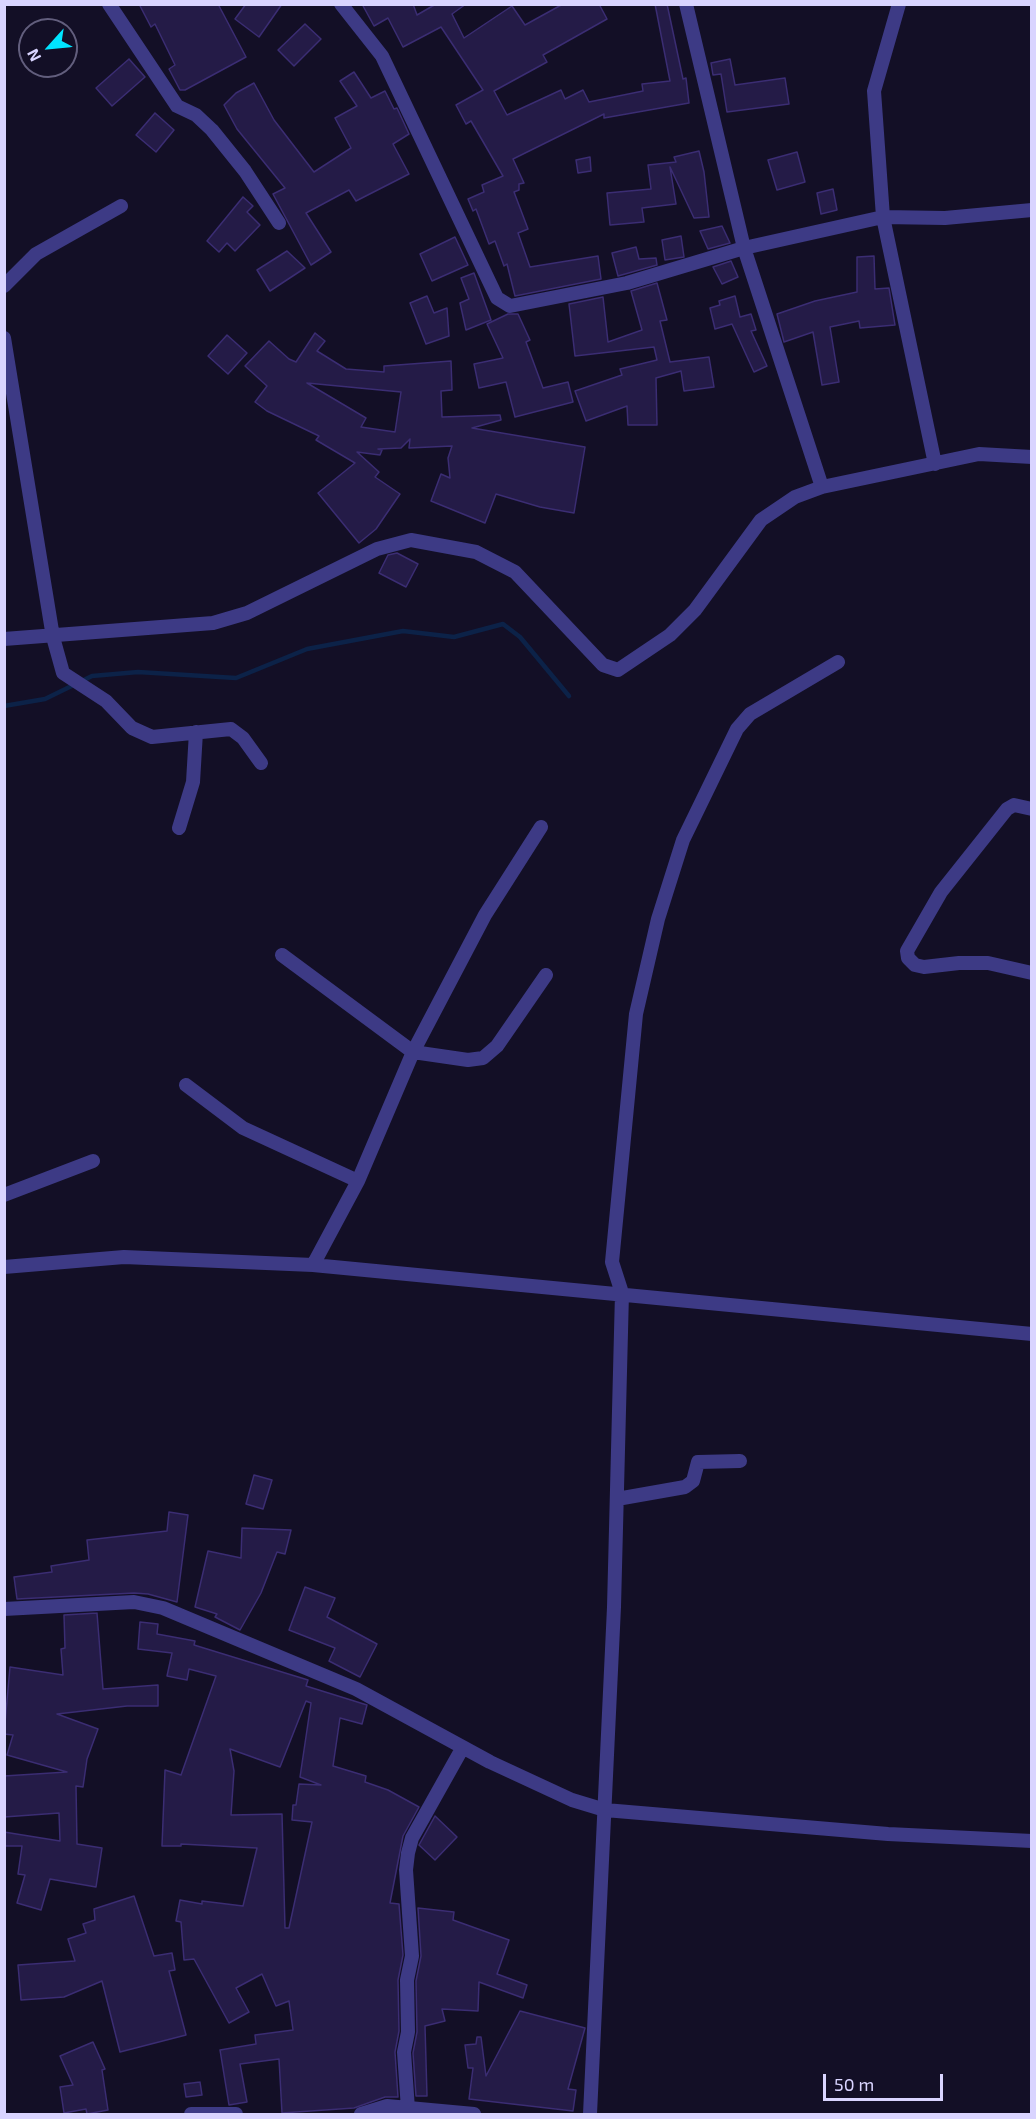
<!DOCTYPE html>
<style>
body{margin:0}
#map{position:relative;width:1036px;height:2119px;overflow:hidden;background:#130f26;font-family:"Exo 2",sans-serif}
canvas{display:block}
.frame{position:absolute;inset:0;border:6px solid #d9d4ff;pointer-events:none}
.north{position:absolute;left:18px;top:18px;width:60px;height:60px;box-sizing:border-box;background:#130f26;border:2px solid #625e7d;border-radius:50%;rotate:243deg;font-size:16px;font-weight:700;line-height:24px;text-align:center;color:#d9d4ff}
.north::after{content:'';display:block;margin:auto;width:21px;height:27px;background:#00e5ff;clip-path:polygon(50% 0,100% 100%,50% 72%,0 100%)}
.scale{position:absolute;left:823px;top:2074px;width:120px;height:27px;box-sizing:border-box;border:3px solid #d9d4ff;border-top:0;padding-left:8px;font-size:18px;line-height:21px;white-space:nowrap;color:#d9d4ff;-webkit-text-stroke:4px #130f26;paint-order:stroke}
</style>
<div id="map">
<canvas width="1036" height="2119"></canvas>
<div class="frame"></div>
<div class="north">N</div>
<div class="scale">50 m</div>
</div>
<script>
const ctx = document.querySelector('canvas').getContext('2d');
ctx.lineJoin = 'round';
const shape = rows => new Path2D(rows.map(r => 'M' + r).join(''));
function trace(path, color, width, dash) { ctx.strokeStyle = color; ctx.lineWidth = width; ctx.lineCap = dash ? 'butt' : 'round'; ctx.setLineDash(dash || []); ctx.stroke(path); }
function paint(path, color) { ctx.fillStyle = color; ctx.fill(path, 'evenodd'); }
const stream = shape([
 [4,706,45,699,92,676,138,672,236,678,307,649,403,631,454,637,503,624,520,637,569,696]
]);
const building = shape([
 [139,4,218,4,246,57,185,90,180,90,169,69,175,65,155,24,151,27,139,4],
 [246,4,282,4,259,37,235,19,246,4],
 [362,4,413,4,417,15,436,4,466,4,452,14,464,38,512,6,525,25,563,4,599,4,607,19,543,55,547,62,494,91,507,115,561,90,565,99,583,90,589,102,643,91,642,84,670,81,655,4,667,4,683,79,686,78,689,103,604,118,604,114,513,159,524,183,519,184,519,190,514,192,528,229,518,233,530,267,598,256,601,279,515,296,507,264,504,266,495,241,489,244,476,209,473,211,468,199,484,192,482,185,503,176,471,121,466,124,456,105,483,90,441,27,403,47,388,18,374,26,362,4],
 [305,24,321,39,294,66,278,50,305,24],
 [129,59,145,77,112,106,96,88,129,59],
 [730,59,735,85,785,78,789,104,727,112,721,74,713,75,711,63,730,59],
 [354,72,371,98,385,91,394,109,397,108,409,134,393,144,409,174,356,201,349,190,306,213,331,252,311,265,273,194,285,188,237,129,224,105,236,93,254,83,274,120,314,172,351,148,335,118,357,106,340,81,354,72],
 [155,113,174,130,156,152,136,135,155,113],
 [699,151,704,172,709,217,694,218,670,167,676,204,642,208,644,222,610,225,607,193,651,189,648,165,676,162,674,157,699,151],
 [797,152,805,182,777,190,768,160,797,152],
 [590,157,591,171,578,173,576,160,590,157],
 [833,189,837,210,821,214,817,193,833,189],
 [243,197,253,206,247,212,260,225,235,251,227,243,219,252,207,241,243,197],
 [722,226,730,243,708,249,700,231,722,226],
 [681,236,684,257,665,260,662,240,681,236],
 [455,237,468,265,432,281,420,254,455,237],
 [636,247,639,259,656,258,657,265,618,276,612,253,636,247],
 [287,251,305,268,270,291,257,270,287,251],
 [874,256,875,289,889,288,895,325,860,328,859,321,830,327,839,382,822,385,813,332,784,342,777,314,815,301,857,292,857,257,874,256],
 [731,261,738,277,722,284,713,267,731,261],
 [474,273,491,320,466,330,460,303,469,299,461,278,474,273],
 [657,283,667,320,660,321,670,362,709,357,714,387,684,391,681,371,656,378,657,425,628,425,627,406,586,421,575,391,622,375,620,369,657,360,654,347,575,356,569,304,603,297,608,342,642,330,631,291,657,283],
 [427,296,434,313,447,308,449,336,426,344,410,303,427,296],
 [735,296,740,317,751,314,756,330,751,331,767,366,754,372,732,324,715,329,710,308,720,305,719,301,735,296],
 [508,314,518,314,530,340,526,342,543,388,568,382,573,402,515,417,506,382,479,388,474,364,503,358,487,324,508,314],
 [315,333,325,341,317,351,346,369,384,372,384,366,451,361,452,390,441,391,442,417,500,415,501,420,472,428,585,447,574,513,540,507,496,494,485,523,431,501,441,474,450,478,448,458,452,446,409,448,410,439,401,448,378,449,382,450,380,455,357,452,379,472,375,477,400,494,376,529,359,543,318,493,355,463,316,440,319,436,267,411,255,402,267,386,245,366,269,341,289,359,296,362,315,333],
 [307,383,401,392,395,432,361,427,366,418,307,383],
 [227,335,247,353,228,374,208,356,227,335],
 [397,553,418,564,406,587,379,573,388,555,397,553],
 [254,1475,272,1480,263,1509,246,1504,254,1475],
 [169,1512,188,1515,177,1602,148,1594,134,1593,17,1599,14,1577,52,1572,51,1566,89,1560,87,1540,167,1531,169,1512],
 [242,1528,291,1530,285,1554,277,1552,261,1593,240,1630,215,1617,217,1614,195,1607,208,1551,241,1558,242,1528],
 [305,1587,335,1598,327,1617,377,1644,360,1677,329,1661,335,1648,289,1630,305,1587],
 [97,1613,103,1689,158,1685,158,1706,127,1706,57,1714,98,1729,87,1759,83,1787,76,1786,77,1844,102,1848,96,1887,50,1879,41,1910,17,1903,25,1875,18,1874,22,1846,4,1846,4,1832,60,1841,59,1813,4,1817,4,1776,67,1772,7,1755,13,1735,4,1734,10,1667,63,1675,61,1649,65,1648,64,1615,97,1613],
 [140,1622,158,1624,157,1634,195,1641,194,1645,308,1680,306,1686,367,1705,362,1724,340,1718,333,1766,366,1776,365,1782,388,1790,419,1807,403,1836,390,1903,399,1904,403,1955,398,1980,399,2031,395,2052,398,2097,385,2097,354,2108,282,2113,279,2059,240,2064,247,2102,229,2105,220,2050,256,2044,255,2035,293,2030,289,2001,276,2006,262,1974,236,1988,249,2012,229,2023,194,1959,184,1960,181,1922,176,1921,180,1900,202,1904,202,1901,243,1906,257,1848,181,1844,181,1846,162,1846,165,1770,181,1775,216,1676,189,1669,187,1680,167,1676,172,1653,138,1649,140,1622],
 [306,1701,311,1703,300,1777,321,1785,299,1784,296,1805,293,1805,292,1820,312,1822,289,1928,285,1928,282,1814,231,1815,234,1771,230,1749,280,1767,306,1701],
 [435,1816,457,1837,435,1860,419,1845,435,1816],
 [134,1896,154,1956,172,1953,175,1970,169,1971,186,2035,120,2052,102,1981,64,1997,21,2000,18,1965,75,1961,68,1939,86,1933,83,1924,95,1920,94,1909,134,1896],
 [418,1908,454,1912,453,1920,509,1940,497,1974,527,1985,523,1998,479,1982,478,2011,442,2009,445,2021,425,2026,427,2096,416,2096,413,2053,417,2032,416,1981,421,1956,418,1908],
 [520,2011,585,2028,568,2089,576,2090,573,2111,469,2099,473,2068,468,2068,465,2045,476,2044,477,2037,481,2037,486,2076,520,2011],
 [93,2042,105,2069,102,2070,108,2110,87,2114,86,2109,64,2113,60,2087,73,2085,60,2056,93,2042],
 [200,2082,202,2095,186,2097,184,2084,200,2082]
]);
const street = shape([
 [109,4,177,106,196,115,212,130,245,171,279,223],
 [341,4,382,56,497,298,510,306,627,283,744,248,883,217,945,218,1032,210],
 [686,4,744,248,822,487],
 [899,4,874,91,883,217,935,464],
 [4,286,36,254,121,206],
 [4,338,53,637,63,673,106,701,132,728,152,737,231,729,243,738,261,763],
 [4,639,213,623,247,613,377,549,411,540,476,552,515,572,603,665,618,670,670,635,695,610,761,520,795,497,822,487,979,454,1032,457],
 [1032,809,1014,805,1007,809,941,892,907,951,908,958,915,965,924,967,959,963,988,963,1032,973],
 [179,828,193,782,196,732],
 [282,955,413,1052,468,1060,483,1058,497,1046,546,975],
 [186,1085,243,1128,358,1181],
 [4,1195,93,1161],
 [313,1265,358,1181,413,1052,485,915,541,827],
 [4,1267,124,1257,313,1265,1032,1334],
 [617,1499,685,1487,693,1481,698,1462,740,1461],
 [4,1609,134,1602,163,1608,356,1689,490,1762,572,1800,605,1810,888,1834,1032,1841],
 [408,2109,404,2052,408,2032,407,1980,412,1956,406,1870,408,1853,412,1838,463,1747],
 [191,2114,236,2114],
 [361,2114,387,2106,474,2114],
 [590,2114,614,1607,622,1293,612,1262,636,1014,658,919,683,840,737,729,750,714,838,662]
]);
trace(stream, '#0c2248', 4.5);
paint(building, '#241b47');
trace(building, '#3b2d73', 1.5);
trace(street, '#3d3a85', 14);
</script>
